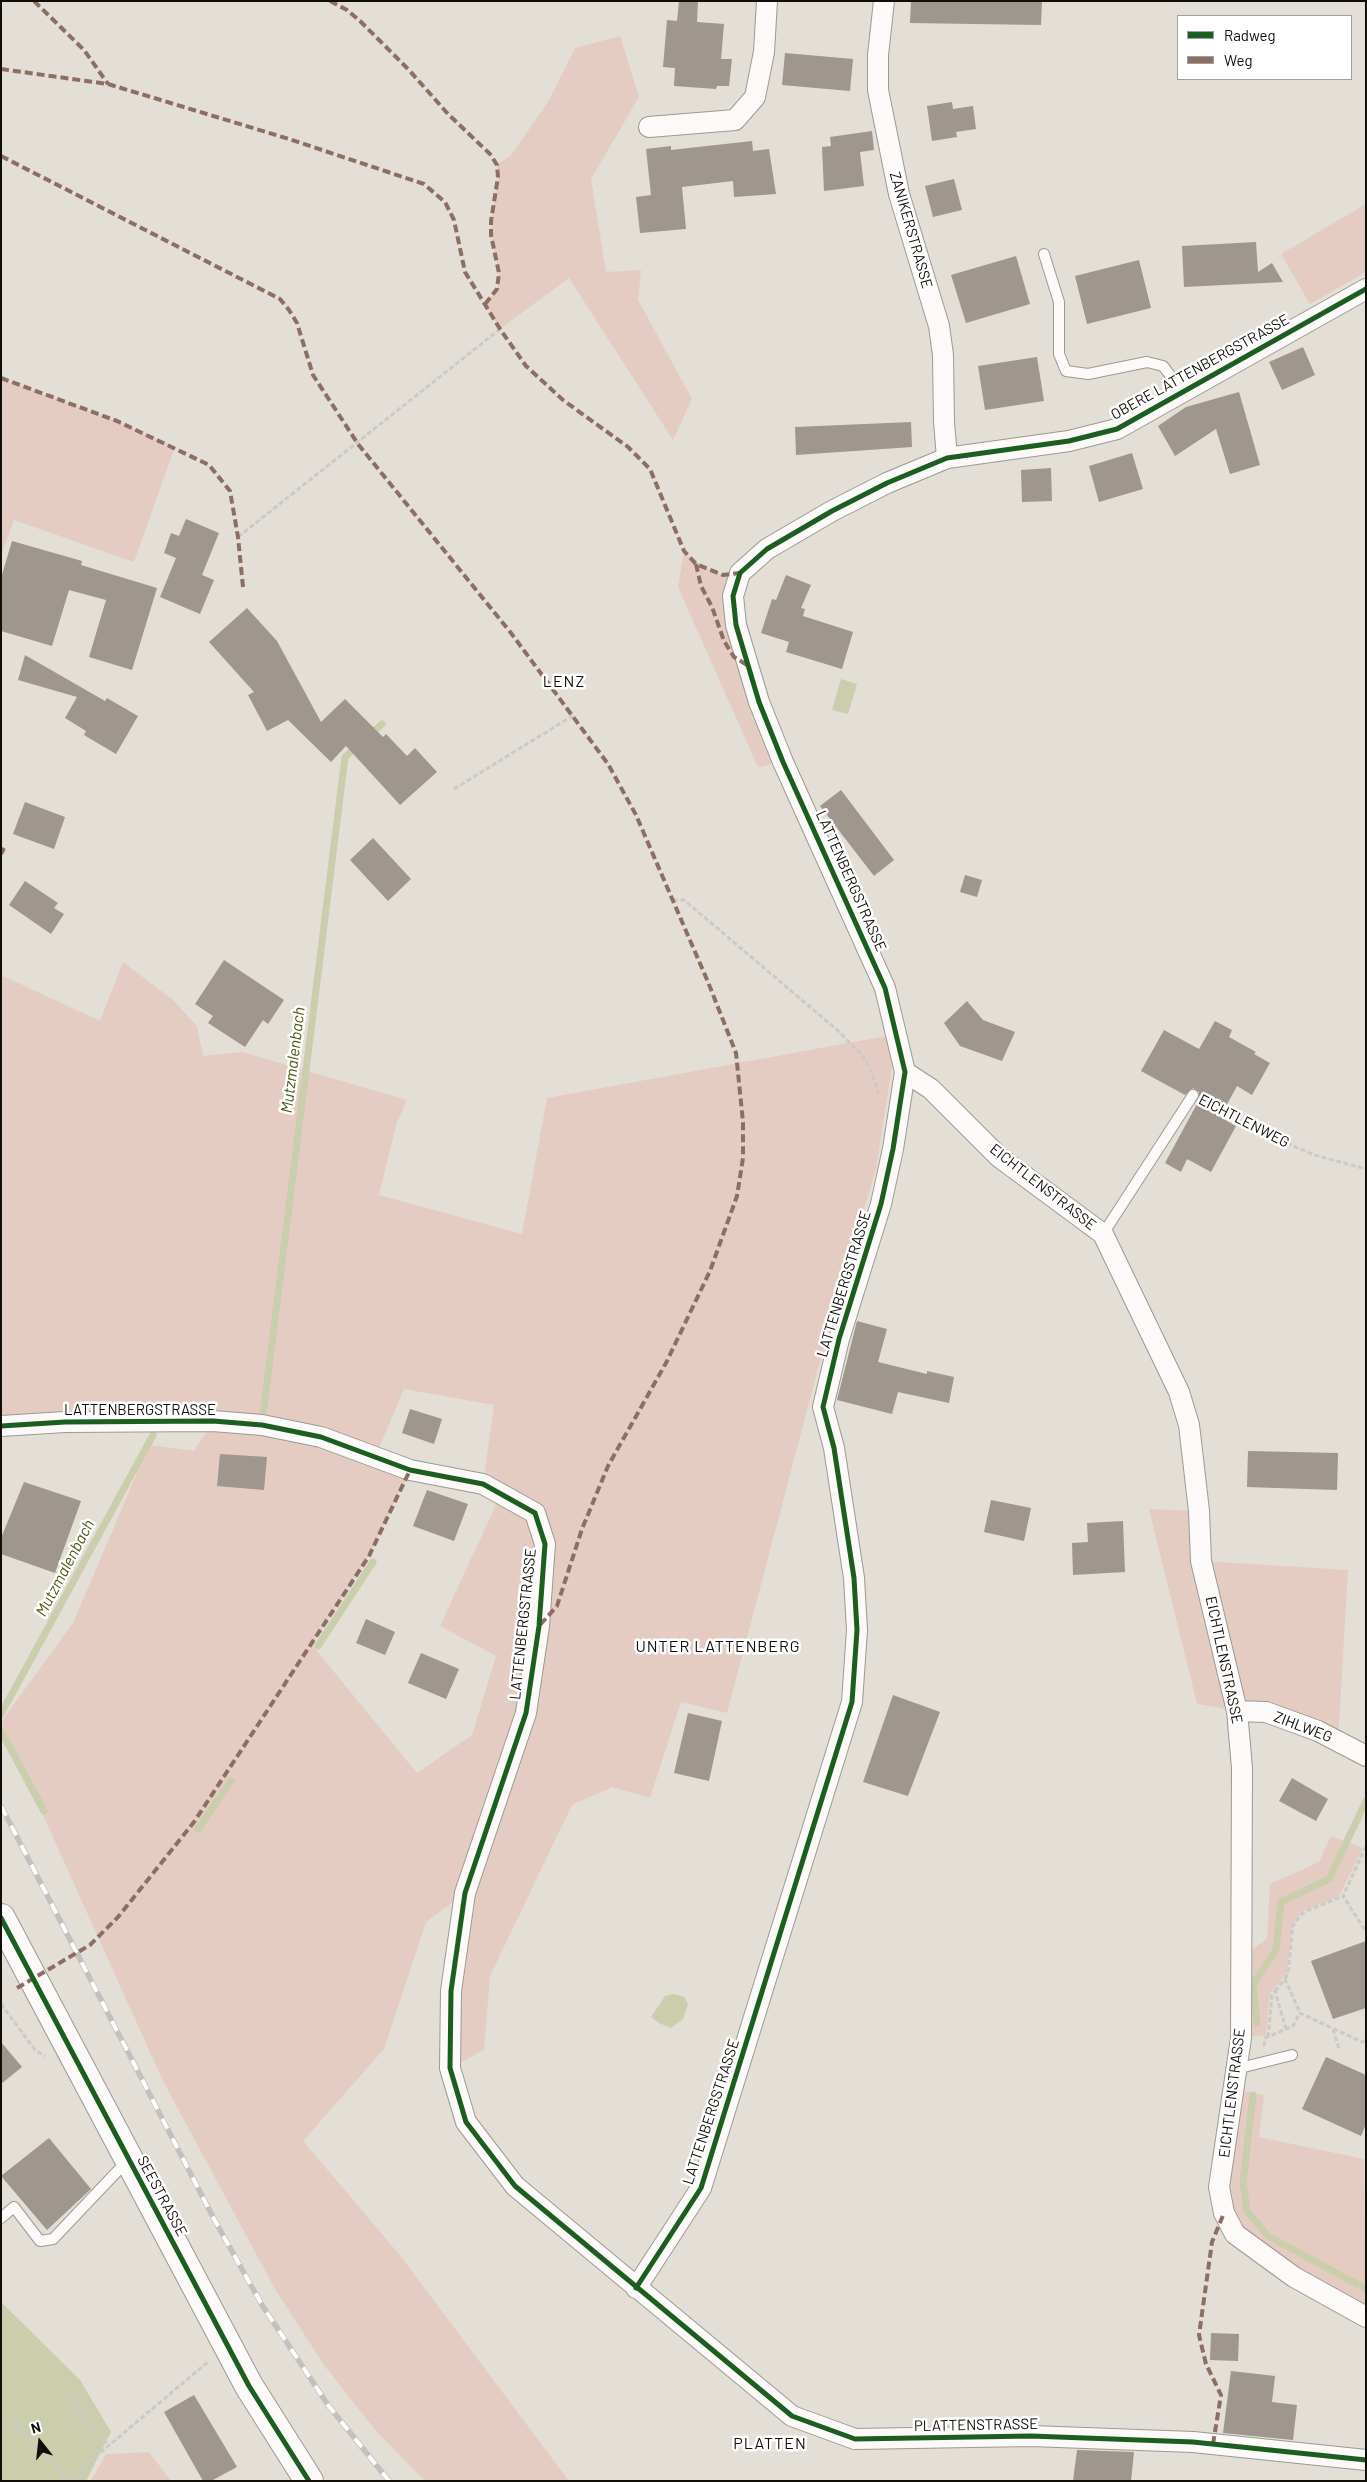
<!DOCTYPE html>
<style>
body{margin:0}
#map{position:relative;width:1367px;height:2482px;overflow:hidden;background:#e3ded6;font-family:Barlow,sans-serif}
canvas{display:block}
.frame{position:absolute;inset:0;border:2px solid #110e09;pointer-events:none}
.legend{position:absolute;left:1177px;top:15px;width:175px;height:65px;box-sizing:border-box;background:#fff;border:1px solid #a09f9d;margin:0;padding:6px 9px;list-style:none;font-size:15px;color:#110e09}
.legend li{display:flex;align-items:center;gap:10px;height:25px}
.legend b{width:25px;border:1px solid #a09f9d}
.north{position:absolute;left:15px;top:2417px;width:50px;height:50px;-webkit-text-stroke:4px #fff;paint-order:stroke;rotate:344deg;font-size:14px;font-weight:700;line-height:20px;text-align:center;color:#110e09}
.north::after{content:'';display:block;margin:auto;width:18px;height:22px;background:#110e09;clip-path:polygon(50% 0,100% 100%,50% 72%,0 100%)}
</style>
<div id="map">
<canvas width="1367" height="2482"></canvas>
<div class="frame"></div>
<ul class="legend">
<li><b style="height:6px;background:#1b5e20"></b>Radweg</li>
<li><b style="height:6px;background:#8d6e63"></b>Weg</li>
</ul>
<div class="north">N</div>
</div>
<script>
const ctx = document.querySelector('canvas').getContext('2d');
ctx.lineJoin = 'round';
function paint(path, color) { ctx.fillStyle = color; ctx.fill(path, 'evenodd'); }
const shape = rows => new Path2D(rows.map(r => 'M' + r).join(''));
function trace(path, color, width, dash) { ctx.strokeStyle = color; ctx.lineWidth = width; ctx.lineCap = dash ? 'butt' : 'round'; ctx.setLineDash(dash || []); ctx.stroke(path); }
function label(font, color, halo, rows, align = 'center') {
  ctx.font = font + ' Barlow,sans-serif'; ctx.lineWidth = 5; ctx.setLineDash([]); ctx.textBaseline = 'middle'; ctx.strokeStyle = halo; ctx.fillStyle = color; for (const [text, x, y, turn = 0] of rows) {
    ctx.save(); ctx.translate(x, y); ctx.rotate((+turn || 0) * Math.PI / 180); ctx.textAlign = isNaN(turn) ? turn : align; if (halo) ctx.strokeText(text, 0, 0); ctx.fillText(text, 0, 0); ctx.restore();
  }
}
const green = shape([
 [620,36,639,97,591,179,606,272,641,270,638,300,692,399,673,440,569,278,500,329,485,304,497,289,499,273,491,235,491,221,498,177,497,165,511,155,548,102,575,48],
 [1366,204,1366,272,1310,304,1281,254],
 [1,378,117,421,175,447,134,562,14,520,1,555],
 [684,551,697,564,723,575,740,573,733,596,783,762,758,767,678,587],
 [123,962,173,1000,197,1026,203,1056,242,1052,407,1100,397,1122,379,1195,522,1234,547,1098,897,1034,876,1169,832,1316,727,1713,681,1702,650,1798,612,1787,572,1805,490,1976,484,2050,450,2068,464,1894,426,1922,384,2049,303,2141,399,2254,569,2481,425,2481,376,2431,324,2365,275,2289,163,2081,1,1722,73,1623,149,1445,194,1451,213,1422,1,1426,1,975,100,1021],
 [404,1389,494,1405,483,1484,501,1494,440,1626,496,1656,472,1735,417,1773,312,1645,369,1556,410,1470,375,1457],
 [1149,1509,1199,1511,1202,1561,1348,1570,1338,1740,1237,1711,1197,1704],
 [1331,1836,1363,1848,1339,1896,1303,1911,1292,1925,1287,1973,1270,1993,1266,2035,1241,2038,1241,1957,1267,1939,1270,1884,1319,1862],
 [1233,2089,1264,2095,1259,2137,1364,2159,1366,2317,1294,2277,1224,2213],
 [149,2452,171,2481,91,2481,106,2454]
]);
const water = shape([
 [841,679,857,684,848,714,832,710],
 [674,1994,684,1997,688,2004,683,2019,671,2028,659,2023,651,2017,665,1996],
 [1,2302,80,2380,111,2432,86,2481,1,2481]
]);
const stream = shape([
 [369,736,382,724],
 [263,1415,345,757,357,746],
 [318,1646,373,1562],
 [1,1714,153,1435],
 [1,1731,44,1811],
 [198,1829,231,1781],
 [1257,2023,1253,1984,1276,1950,1281,1902,1329,1879,1366,1801],
 [1253,2095,1243,2183,1247,2211,1268,2236,1366,2289]
]);
const building = shape([
 [679,1,698,1,697,22,724,24,721,59,732,59,729,86,717,86,716,89,674,86,675,68,663,67,667,20,677,21],
 [911,1,1042,1,1041,25,910,23],
 [785,53,853,59,850,91,782,85],
 [952,102,953,109,973,106,976,129,956,132,957,137,932,141,927,106],
 [872,131,874,150,860,152,864,186,824,191,822,147,831,146,830,137],
 [752,141,753,151,769,149,776,194,734,197,733,181,682,187,686,229,640,233,636,197,651,195,646,149,671,146,671,150],
 [954,179,962,210,933,217,925,186],
 [1256,242,1258,272,1272,263,1283,282,1184,287,1182,246],
 [1016,256,1030,304,966,323,951,275],
 [1139,260,1151,308,1087,324,1075,276],
 [1303,347,1315,375,1282,390,1269,362],
 [1037,357,1044,401,985,410,978,366],
 [1239,392,1260,465,1230,474,1216,429,1175,456,1158,426,1186,407],
 [911,422,912,447,796,455,795,427],
 [1132,453,1143,489,1099,502,1089,466],
 [1051,468,1052,501,1022,502,1021,470],
 [186,519,219,533,202,575,214,580,200,614,160,597,176,558,164,553,171,533,179,536],
 [12,541,82,561,81,565,157,588,132,670,89,657,106,600,69,590,52,646,1,631,1,578],
 [786,575,811,585,801,608,805,609,803,616,853,632,842,669,786,652,789,642,761,633,772,599,776,600],
 [247,608,277,641,321,722,345,699,383,737,386,734,407,756,415,748,437,772,400,805,346,746,331,762,288,720,267,731,248,695,254,692,209,642],
 [25,655,105,701,107,698,138,716,116,754,84,735,86,731,65,718,77,697,18,680],
 [841,790,894,860,874,876,820,806],
 [25,802,65,817,54,849,13,834],
 [373,838,411,879,388,901,350,860],
 [965,875,982,880,977,897,960,892],
 [25,881,58,903,54,908,64,914,51,934,9,905],
 [224,960,284,1000,268,1024,263,1020,245,1047,208,1023,213,1016,195,1004],
 [967,1001,983,1020,1015,1032,1002,1061,960,1046,944,1023],
 [1215,1021,1232,1030,1229,1037,1256,1052,1254,1054,1270,1063,1252,1095,1237,1086,1220,1117,1236,1126,1211,1172,1187,1159,1181,1172,1165,1163,1198,1102,1199,1092,1193,1088,1185,1095,1141,1071,1164,1030,1199,1049],
 [857,1321,887,1329,878,1362,927,1374,927,1371,954,1377,949,1403,898,1392,892,1414,837,1400],
 [410,1409,442,1419,434,1444,402,1433],
 [1248,1451,1338,1453,1337,1490,1247,1487],
 [220,1454,267,1457,264,1490,217,1486],
 [24,1482,81,1501,55,1573,1,1554,1,1538],
 [427,1490,468,1504,454,1541,413,1526],
 [991,1500,1031,1508,1024,1541,984,1532],
 [1123,1521,1125,1572,1073,1575,1072,1543,1088,1542,1087,1523],
 [366,1619,395,1632,385,1655,356,1643],
 [421,1653,459,1669,446,1699,408,1683],
 [893,1695,940,1712,908,1796,863,1782],
 [688,1713,722,1721,709,1781,674,1773],
 [1292,1778,1328,1799,1316,1821,1279,1801],
 [1366,1941,1366,2008,1333,2019,1311,1961],
 [1,2042,22,2067,1,2084],
 [1326,2057,1366,2075,1366,2124,1361,2136,1302,2109],
 [49,2138,91,2189,47,2230,1,2176],
 [1211,2333,1239,2334,1238,2361,1210,2360],
 [1231,2371,1275,2376,1272,2402,1297,2405,1293,2440,1223,2433],
 [194,2395,237,2467,211,2481,203,2481,164,2412],
 [1077,2450,1134,2452,1131,2481,1073,2481]
]);
const path = shape([
 [238,537,500,329],
 [454,789,574,715],
 [673,900,684,900,836,1029,862,1055,872,1073,879,1096],
 [1207,1102,1246,1125,1314,1155,1366,1169],
 [1366,1846,1343,1896,1366,1932],
 [1285,1979,1288,1973,1293,1925,1304,1912,1343,1896],
 [1275,1991,1285,1979,1300,2013],
 [1,2004,35,2050,45,2056],
 [1333,2029,1339,2049],
 [1268,2037,1272,1995,1275,1991,1286,2029],
 [1264,2046,1265,2038,1293,2026,1300,2013,1362,2042,1366,2041],
 [67,2393,85,2412,79,2417],
 [71,2408,108,2444],
 [14,2423,69,2481],
 [80,2481,81,2469,209,2361]
]);
const lane = shape([
 [1044,254,1059,302,1059,354,1066,371,1088,374,1147,362,1163,366,1183,392],
 [1103,1234,1193,1095],
 [1236,2069,1292,2055],
 [1,2218,14,2207,40,2241,53,2239,128,2160]
]);
const street = shape([
 [884,1,878,55,878,90,899,194,939,326,943,355,944,422,947,458],
 [649,127,735,120,755,97,764,52,767,1],
 [905,1072,931,1089,999,1157,1103,1234,1179,1392,1189,1425,1199,1511,1201,1561,1237,1711,1242,1768,1241,2038,1219,2187,1224,2213,1235,2234,1294,2277,1366,2317],
 [1,1426,65,1422,213,1421,262,1425,321,1437,410,1470,483,1484,535,1513,545,1544,539,1626,526,1713,465,1893,451,1991,450,2068,466,2122,515,2186,792,2416,855,2439,1031,2436,1193,2442,1366,2460],
 [1237,1711,1266,1712,1318,1731,1366,1756],
 [636,2288,701,2188,852,1702,857,1630,854,1578,834,1448,823,1407,839,1339,881,1204,893,1149,905,1072,885,988,783,762,759,702,736,625,733,596,740,573,767,549,832,511,887,483,947,458,1069,441,1117,429,1366,289]
]);
const primary = shape([
 [1,1918,249,2386,309,2481]
]);
const rail = shape([
 [1,1806,214,2219,262,2305,328,2405,389,2481]
]);
const quiet = shape([
 [34,1,84,50,108,84],
 [330,1,347,10,360,21,409,70,448,114,490,154,497,165,498,177,491,221,491,235,499,273,497,289,485,304],
 [1,69,108,84,289,139,424,184,445,202,454,220,465,272,500,329,526,366,563,400,628,447,650,469,684,551,696,564,723,575,740,573],
 [1,156,280,299,289,310,297,323,313,375,358,444,511,633,608,764,636,815,708,982,736,1053,743,1122,743,1158,737,1196,710,1271,666,1363,608,1466,582,1529,557,1606,539,1626],
 [1,378,117,421,209,465,230,491,238,537,243,587],
 [696,564,701,586,712,607,724,641,734,657,747,665],
 [1,854,4,848],
 [17,1988,90,1945,118,1917,194,1822,369,1556,410,1470],
 [1213,2444,1221,2395,1206,2364,1199,2335,1212,2242,1224,2213]
]);
const cycleway = shape([
 [1,1426,65,1422,213,1421,262,1425,321,1437,410,1470,483,1484,535,1513,545,1544,539,1626,526,1713,465,1893,451,1991,450,2068,466,2122,515,2186,792,2416,855,2439,1031,2436,1193,2442,1366,2460],
 [1,1918,249,2386,309,2481],
 [636,2288,701,2188,852,1702,857,1630,854,1578,834,1448,823,1407,839,1339,881,1204,893,1149,905,1072,885,988,783,762,759,702,736,625,733,596,740,573,767,549,832,511,887,483,947,458,1069,441,1117,429,1366,289]
]);
const streetNames = [
 ["ZANIKERSTRASSE",911,230,74],
 ["OBERE LATTENBERGSTRASSE",1200,367,-29],
 ["LATTENBERGSTRASSE",851,881,66],
 ["EICHTLENWEG",1244,1121,27],
 ["EICHTLENSTRASSE",1043,1187,38],
 ["LATTENBERGSTRASSE",844,1284,-73],
 ["LATTENBERGSTRASSE",140,1410],
 ["LATTENBERGSTRASSE",523,1624,-84],
 ["EICHTLENSTRASSE",1224,1660,78],
 ["ZIHLWEG",1303,1727,21],
 ["EICHTLENSTRASSE",1232,2093,-83],
 ["LATTENBERGSTRASSE",711,2112,-72],
 ["SEESTRASSE",162,2196,62],
 ["PLATTENSTRASSE",976,2425,-1]
];
const neighbourhoodNames = [
 ["LENZ",564,682],
 ["UNTER LATTENBERG",718,1647],
 ["PLATTEN",770,2444]
];
const waterNames = [
 ["Mutzmalenbach",293,1060,-83],
 ["Mutzmalenbach",65,1568,-62]
];
paint(green, '#e5ccc2');
paint(water, '#cacead');
trace(stream, '#cacead', 7);
paint(building, '#9f968e');
trace(lane, '#9d9993', 12);
trace(street, '#9d9993', 22);
trace(primary, '#9d9993', 30);
trace(path, '#cccac8', 3, [5, 2.5]);
trace(lane, '#fbfaf9', 10);
trace(street, '#fbfaf9', 20);
trace(primary, '#fbfaf9', 28);
trace(rail, '#c2c1bf', 5.5);
trace(rail, '#fff', 4, [11]);
trace(quiet, '#8d6e63', 4, [8, 4]);
trace(cycleway, '#1b5e20', 5);
label('15px', '#110e09', '#fff', streetNames);
ctx.letterSpacing = '1px';
label('16px', '#110e09', '#fff', neighbourhoodNames);
ctx.letterSpacing = '0px';
label('italic 16px', '#4d5612', '#fff', waterNames);
</script>
